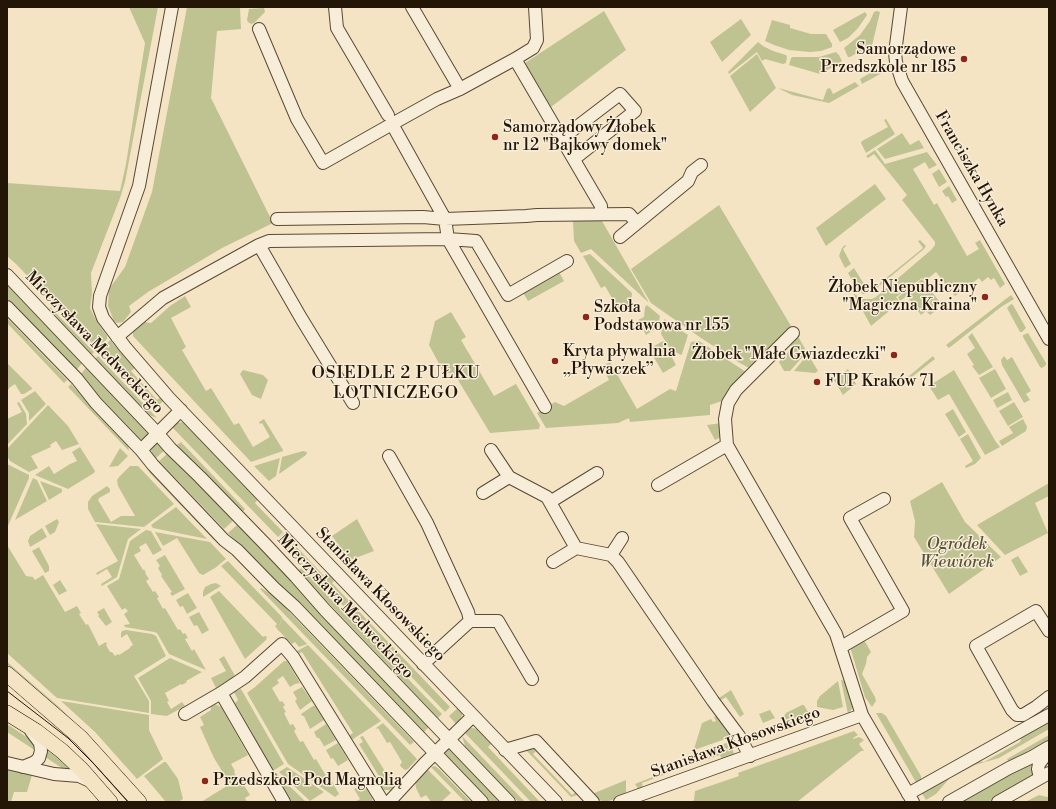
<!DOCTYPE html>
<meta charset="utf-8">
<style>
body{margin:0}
#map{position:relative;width:1056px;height:809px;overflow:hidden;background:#f5e4c3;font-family:"Libre Bodoni",serif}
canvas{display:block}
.frame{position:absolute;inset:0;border:8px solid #241607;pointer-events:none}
</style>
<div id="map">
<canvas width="1056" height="809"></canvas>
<div class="frame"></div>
</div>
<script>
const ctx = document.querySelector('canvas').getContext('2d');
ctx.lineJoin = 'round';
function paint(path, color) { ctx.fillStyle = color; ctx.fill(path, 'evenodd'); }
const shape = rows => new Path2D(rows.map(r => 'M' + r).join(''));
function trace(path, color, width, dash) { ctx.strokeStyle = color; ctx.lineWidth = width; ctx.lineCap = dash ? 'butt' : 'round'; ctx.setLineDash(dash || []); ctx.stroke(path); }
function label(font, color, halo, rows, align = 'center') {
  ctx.font = font + ' "Libre Bodoni",serif'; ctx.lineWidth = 3; ctx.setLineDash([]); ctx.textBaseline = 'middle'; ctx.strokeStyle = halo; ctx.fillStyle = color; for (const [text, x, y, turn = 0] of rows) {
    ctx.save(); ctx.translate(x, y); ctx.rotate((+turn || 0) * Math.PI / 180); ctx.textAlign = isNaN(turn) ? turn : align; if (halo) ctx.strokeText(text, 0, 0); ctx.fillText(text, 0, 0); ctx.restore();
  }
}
const green = shape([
 [129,7,158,7,125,182,120,198,91,273,92,293,90,308,96,320,107,336,107,339,98,349,16,264,7,256,7,183,120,191,126,164,145,43],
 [187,7,240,7,241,29,217,31,211,98,273,223,222,248,148,292,129,306,131,312,123,322,117,323,114,321,108,306,109,289,125,267,152,192],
 [264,8,265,12,254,23,251,24,248,22,247,20,249,9],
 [604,11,626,50,551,107,525,63],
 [877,11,880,12,871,50,873,55,869,54,866,48,850,57,848,57,844,48,860,35,870,21,874,12],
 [865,12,867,15,858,28,848,38,840,42,833,30],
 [741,19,751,35,722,62,710,42],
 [772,20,790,25,790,28,811,34,826,34,832,44,832,47,821,51,810,52,789,50,774,45,765,41],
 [758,42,763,46,773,51,786,55,787,57,786,63,783,64,765,59,762,61,757,52,729,74,728,72],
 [836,52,839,55,842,61,841,62,820,74,789,65,791,58,793,57,819,57],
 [757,54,776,88,750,112,730,76],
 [878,62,882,73,862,84,860,79,877,69,875,64],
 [855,82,859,86,829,103,792,95,778,88,823,100,827,89,830,88,833,94],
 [886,119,895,134,866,153,861,143,862,141,888,127,884,120],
 [902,133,910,145,919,140,924,148,885,159,877,149],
 [875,150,885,164,927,152,937,165,929,169,925,162,913,169,934,205,937,203,967,256,979,249,975,243,980,240,1005,284,1000,288,994,278,991,280,988,277,982,282,979,278,955,296,936,272,925,281,922,278,896,297,900,302,871,326,853,293,862,299,872,299,876,297,931,250,935,245,935,242,902,200,907,195,874,154,868,158,866,156],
 [939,169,947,182,939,187,932,174],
 [875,184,886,199,826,246,816,228],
 [949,186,957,200,952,203,948,196,946,197,942,191],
 [719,205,791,326,749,368,738,362,701,338,651,303,631,269],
 [573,221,602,221,649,303,591,249,581,253,574,241],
 [920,240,926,246,924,249,872,292,863,294,857,289,848,273,854,268,869,292,923,248,918,241],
 [845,245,846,246,843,249,851,264,845,268,839,256,842,248],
 [590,254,632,293,630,314,627,311,619,313,615,308,617,307,605,286,601,288,583,256],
 [558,270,564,281,528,301,522,291],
 [922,279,939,301,934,305,937,310,930,315,926,311,921,315,907,296,900,301,898,297],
 [7,283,83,362,74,373,7,303],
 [1011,295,1014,299,1001,307,949,348,946,345],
 [185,296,191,307,171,318,186,347,182,350,206,391,211,388,234,425,239,423,253,447,270,437,262,423,260,424,259,422,264,419,283,450,283,451,251,462,133,336,133,332,144,322,151,323,170,306],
 [1011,304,1013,305,1026,328,1022,332,1020,332,1007,308],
 [647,305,660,316,658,327,646,335,638,320,644,317,645,307],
 [50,307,94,352,91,355,62,324,50,308],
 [451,312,466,337,461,340,494,396,516,384,540,425,539,429,490,433,455,375,443,371,429,345,435,321],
 [7,318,67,380,64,383,7,323],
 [664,319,688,335,682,354,681,355,670,349,661,334],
 [793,328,807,352,790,371,784,371,779,362,793,347,788,343],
 [972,333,993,367,979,375,972,366,974,365,967,354,975,348,968,337],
 [1028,333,1046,363,1046,365,1042,368,1040,367,1023,337,1023,335],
 [110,340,121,353,123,352,136,367,131,371,157,400,162,396,165,399,155,409,100,351],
 [663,341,676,365,663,373,649,349],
 [699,341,746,372,728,390,722,401,710,405,710,415,630,422,629,418,618,423,546,428,537,413,555,402,564,406,609,380,602,366,610,362,637,409,670,389,676,391,691,342],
 [808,354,818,371,815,373,794,371],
 [98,356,157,418,149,415,95,359],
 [933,356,935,359,904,383,903,381],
 [1004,356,1007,360,1012,357,1031,391,1026,394,1030,400,1024,403,1002,365,1001,360],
 [7,363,32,388,32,389,24,394,21,394,15,384,9,388,9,389,7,390],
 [87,366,147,429,148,436,144,439,140,440,137,438,79,377],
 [848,369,856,384,843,395,834,380],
 [995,369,1006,389,991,398,979,378],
 [243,370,263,375,268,380,261,399,252,395,240,374],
 [954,370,996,442,1000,447,985,455,949,394,938,400,929,386],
 [71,384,123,438,128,445,129,451,68,387],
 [35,391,46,404,29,421,29,413,21,400],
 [1008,392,1012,400,997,408,993,400],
 [19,402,26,414,27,424,7,445,7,419,22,412,17,403],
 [1014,402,1023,417,1008,426,999,411],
 [48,405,68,426,79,444,62,450,56,441,50,445,51,447,31,456,38,468,29,472,10,461,7,456,7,449],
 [953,409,966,432,959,437,945,414],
 [1023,419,1027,427,1026,431,1002,446,999,441,1013,433,1009,427],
 [182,422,185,423,259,498,255,503,283,532,278,537,172,427,177,423],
 [722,423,721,437,715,440,707,425],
 [968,434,981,458,975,464,966,468,965,466,973,461,960,439],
 [181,442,245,509,242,513,177,445],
 [157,443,160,443,166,449,156,458,152,454,151,449,152,446],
 [80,447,95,471,94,473,68,489,35,475,49,466,54,474,70,464,77,461,72,452],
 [120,448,128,456,118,466,109,467],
 [303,451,307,452,306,455,279,474,282,457],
 [169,452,234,520,224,529,159,461],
 [280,458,276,476,269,481,254,466],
 [7,464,29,475,29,478,7,528],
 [130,466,138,466,174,504,144,527,95,522,88,509,88,502,92,496,107,486,110,489,110,492,99,498,98,500,111,522,121,516,135,516,118,486,117,480,119,477],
 [152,469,217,537,214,540,149,472],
 [33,478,37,480,47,501,15,520],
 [40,481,62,489,62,492,49,500],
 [942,482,965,522,1001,557,949,594,914,537,915,521,910,501],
 [1049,483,1049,496,1035,503,1048,533,1005,555,977,525],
 [176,507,207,539,153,528,151,525],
 [57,519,59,522,55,532,50,535,45,526],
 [357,519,374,551,350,560,332,536],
 [96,524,141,529,128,539,117,577,102,586,101,584,112,577,107,569,97,575,96,573,118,561],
 [238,524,431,725,421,735,228,533],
 [42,528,47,537,30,547,28,541,30,536],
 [146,530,151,531,162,550,153,555,146,543,139,547,141,551,134,555,143,570,144,569,146,573,145,573,149,579,146,581,153,592,155,591,159,597,157,598,163,609,165,608,178,630,180,629,183,634,185,633,188,638,185,639,192,651,194,649,206,670,169,654,157,633,154,632,125,627,124,625,130,624,124,614,128,611,125,608,122,610,107,586,119,579,130,541],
 [155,532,210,542,226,559,215,568,203,575,199,573,177,538,163,546],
 [284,533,289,539,294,534,298,538,293,543,324,576,329,571,336,579,332,583,450,707,445,712,286,546,287,544,282,538,280,540,279,538],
 [7,545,26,576,33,577,35,580,43,575,65,612,77,606,81,613,79,614,86,625,88,624,99,646,106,642,107,644,106,645,110,652,112,652,115,656,118,654,119,655,130,648,130,647,133,645,127,634,121,638,121,633,122,631,126,630,152,634,156,636,166,656,134,676,149,701,149,713,57,698,7,653],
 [39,547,49,566,49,571,45,573,32,551],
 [165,555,185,589,172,596,170,593,172,592,161,576,162,575,158,568,160,566,156,560],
 [1018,556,1028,572,1020,576,1011,560],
 [228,561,282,617,278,630,275,626,277,624,221,566],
 [301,568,442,714,438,718,298,571],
 [60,580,67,591,59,595,53,585],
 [216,583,221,586,203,597,203,592,205,587,211,584],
 [261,588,274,596,414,742,410,745,260,589],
 [219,591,263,637,265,636,267,637,266,640,245,659,210,597],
 [188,593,197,608,187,614,183,606,180,607,176,600],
 [104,608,112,622,106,626,98,616,99,615,97,612],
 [199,612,209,630,202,634,197,625,194,626,189,617],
 [282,618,307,644,299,647,295,642,292,644,278,630],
 [863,638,871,652,867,657,866,664,862,674,875,697,876,701,872,707,865,697,850,647],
 [308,645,381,721,350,741,347,737,353,733,302,652,298,654,297,651],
 [224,656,234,674,234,676,232,678,216,688,211,678,226,671,219,659],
 [170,658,202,672,186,681,187,682,182,685,181,684,165,693,169,701,167,702,171,709,182,702,185,706,167,716,151,714,151,701,138,678],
 [284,661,287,661,300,683,295,684,290,687,283,676,277,680,279,683,272,688,280,702,282,701,285,705,283,707,286,712,284,713,290,725,293,724,296,729,294,731,300,742,303,741,314,760,316,759,329,781,331,780,339,794,335,797,288,764,247,693,255,687],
 [7,662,58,706,90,737,137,789,82,731,7,664],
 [841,680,845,681,853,704,852,709,848,714],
 [838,681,843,707,833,710,817,707,817,701,820,696],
 [302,687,312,701,300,710,295,701,297,699,293,692],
 [241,689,284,764,271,772,251,738,254,736,235,703,238,700,234,692],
 [731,690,744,714,740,717,726,697,719,701,716,700],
 [61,701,149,715,149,730,163,759,137,779,95,732],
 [213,703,221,707,248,755,231,764,235,771,234,772,237,778,239,777,250,795,245,798,247,802,201,802,230,784,214,758,200,727,204,725,200,717,211,710,210,704],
 [802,705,804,705,811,717,789,725,784,716,786,713],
 [313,706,315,706,324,720,310,729,304,716,302,716,301,714],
 [459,707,462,713,462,716,457,725,449,716],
 [770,710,775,718,763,723,759,714],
 [876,713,882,713,886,716,921,776,921,781,917,784],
 [718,716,732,736,731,737,694,750,694,749,702,723,711,719,713,722,716,721,714,717],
 [1049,721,1049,729,999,758,975,765,952,777,948,776,976,761,984,762,1020,742,1022,736],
 [383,723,417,759,408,769,405,770,401,767,400,765,402,762,390,742,387,743,378,728,376,729,376,728],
 [7,724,31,740,35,745,36,751,7,732],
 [326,724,336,740,323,747,324,746,319,738,317,738,314,732],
 [471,728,479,729,493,742,488,747,540,802,531,802,464,732],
 [854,731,858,735,853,738,853,739,859,737,864,740,859,744,864,751,861,751,797,802,692,802,694,800,695,791,739,776,738,773],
 [1049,735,1049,739,1009,762,1007,759],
 [363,736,386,773,389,772,394,781,395,784,392,790,384,790,379,783,382,781,359,744,363,742,360,737],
 [462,736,525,802,519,802,514,798,465,746],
 [729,742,730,743,735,756,722,760,720,755,693,764,687,757],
 [338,743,348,760,338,766,333,758,331,759,326,750],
 [46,746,71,769,65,770,45,757],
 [531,746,538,749,533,754,572,795,577,791,580,794,571,797,524,748],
 [447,748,449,748,505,802,485,802,444,758,443,752],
 [1035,758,1034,776,988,802,960,802],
 [164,762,166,762,178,779,183,799,178,802,166,802,144,776],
 [685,764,687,766,642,783,643,789,638,789,635,784],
 [435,766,439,769,471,802,465,802,431,767],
 [287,767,324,792,310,801,279,772],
 [426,768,451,793,441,802,431,802,426,795,421,798,416,788,415,781],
 [7,769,32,775,27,792,14,792,11,802,7,802],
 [276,773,306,802,292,802,275,774],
 [945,778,949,779,936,794,926,800,921,792],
 [626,780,626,792,622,797,605,802,599,800,592,794],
 [363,783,372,798,373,802,355,802,360,799,354,789],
 [1039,795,1047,797,1049,796,1049,802,1025,802]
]);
const minor = shape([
 [172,7,139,186,100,296,99,307,103,318,125,347,169,398,556,802],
 [335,7,337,28,388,115],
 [412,7,460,89],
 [901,7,895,53,896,62,902,81,1049,339],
 [515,59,601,206,601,214],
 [392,124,437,99,460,89,515,59,533,48,537,40,535,7],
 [561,139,620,94,635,111,574,159],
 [277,219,423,217,445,219,526,216,537,215,629,214,637,223],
 [620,237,688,181,692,172,701,165],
 [448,239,545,407],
 [448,239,476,241,508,295,567,261],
 [259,245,301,318,353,403],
 [7,275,158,434,170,448,200,477,266,545,296,577,325,610,509,802],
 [7,307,77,379,96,403,141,450,153,465,224,540,237,550,274,588,295,607,482,802],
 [793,333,736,390,728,403,725,419,727,445,836,634,862,715,913,802],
 [117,337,163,298,259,245,269,241,448,239,445,219,392,124,323,163,297,119,259,29],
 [141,450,181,410],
 [491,450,509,477,547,497,576,548,611,555,618,562,713,701,739,736,750,756],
 [389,456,427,523,468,612,470,621,423,664],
 [658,485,727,445],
 [483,493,509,477],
 [550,502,597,473],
 [611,555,622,538],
 [553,562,576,548],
 [470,621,498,621,532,679],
 [1049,631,1036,611,976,646,1012,710,1017,715,1023,715,1036,707,1049,697],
 [841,647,903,611,850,518,884,499],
 [221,693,284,802],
 [185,714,221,693,245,677,282,644,293,657,383,802],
 [505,750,536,741,593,802],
 [7,763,54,774,79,776,92,782],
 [23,767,35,762,39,758,41,751,40,743,31,731],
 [1040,778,1038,769,1039,764,1048,752],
 [908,794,1049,715],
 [389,802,425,763,473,716],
 [620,802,862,715],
 [949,802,1009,768,1032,757,1049,747],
 [998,802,1049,773]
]);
const major = shape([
 [7,674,81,738,139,802],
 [7,713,36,731,62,751,82,770,110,802]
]);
const tram = shape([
 [7,691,68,738,94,764,128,802]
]);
const markers = [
 [964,59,4,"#8f2418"],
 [495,137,4,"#8f2418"],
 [985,297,4,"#8f2418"],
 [586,317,4,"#8f2418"],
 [894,355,4,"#8f2418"],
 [555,361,4,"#8f2418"],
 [817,382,4,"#8f2418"],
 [205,781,4,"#8f2418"]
];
const poiNames = [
 ["Samorządowe",956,50,"right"],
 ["Przedszkole nr 185",956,68,"right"],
 ["Samorządowy Żłobek",503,128],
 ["nr 12 \"Bajkowy domek\"",503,146],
 ["Żłobek Niepubliczny",977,288,"right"],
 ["\"Magiczna Kraina\"",977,306,"right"],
 ["Szkoła",594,308],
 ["Podstawowa nr 155",594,326],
 ["Kryta pływalnia",563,352],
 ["„Pływaczek”",563,370],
 ["Żłobek \"Małe Gwiazdeczki\"",886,355,"right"],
 ["FUP Kraków 71",825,382],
 ["Przedszkole Pod Magnolią",213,781]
];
const streetNames = [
 ["Franciszka Hynka",971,169,60],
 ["Mieczysława Medweckiego",94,343,46],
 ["Stanisława Kłosowskiego",380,595,46],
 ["Mieczysława Medweckiego",345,607,47],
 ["Stanisława Kłosowskiego",736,743,-20]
];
const parkNames = [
 ["Ogródek",957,545],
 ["Wiewiórek",957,563]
];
const neighbourhoodNames = [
 ["OSIEDLE 2 PUŁKU",396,374],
 ["LOTNICZEGO",396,394]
];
paint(green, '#bfc392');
trace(minor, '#584a36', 14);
trace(major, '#241607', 16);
trace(minor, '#f8edd8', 12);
trace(major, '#f5e4c3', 15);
trace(tram, '#241607', 1);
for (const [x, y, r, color] of markers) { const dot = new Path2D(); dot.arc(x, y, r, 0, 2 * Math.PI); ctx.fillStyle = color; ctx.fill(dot); trace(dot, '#f8edd8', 1.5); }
label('16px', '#241607', '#f8edd8', poiNames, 'left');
label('16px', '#241607', '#f8edd8', streetNames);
label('italic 16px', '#5a5338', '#f8edd8', parkNames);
ctx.letterSpacing = '1px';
label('17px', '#241607', '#f8edd8', neighbourhoodNames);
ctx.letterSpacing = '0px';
</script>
